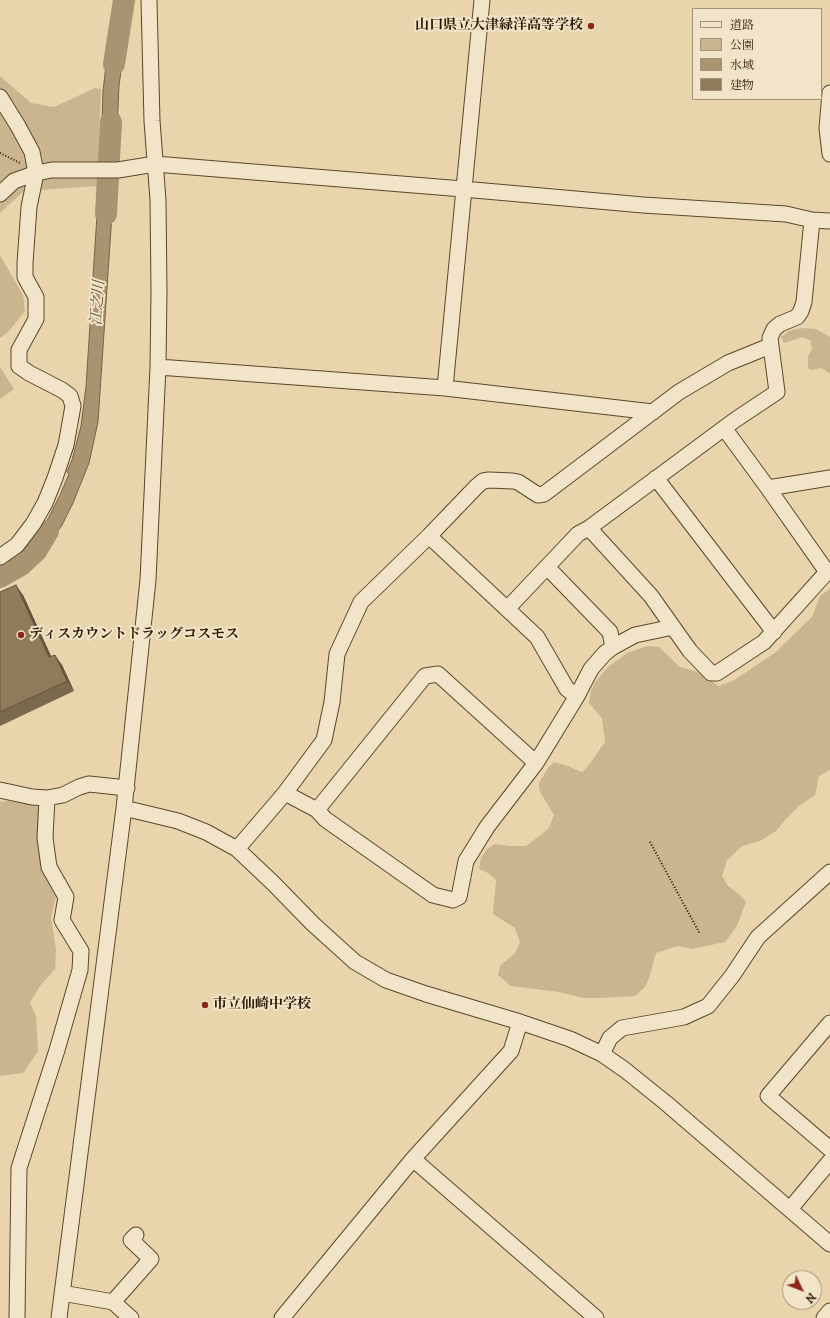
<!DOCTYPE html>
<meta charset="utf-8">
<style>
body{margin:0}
#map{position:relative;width:830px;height:1318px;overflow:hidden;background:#e9d5ab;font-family:"IM FELL DW Pica","Noto Serif JP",serif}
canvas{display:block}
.legend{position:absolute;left:692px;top:8px;width:130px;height:92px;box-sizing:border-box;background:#f1e4c8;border:1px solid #a39278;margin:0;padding:5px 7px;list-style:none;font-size:12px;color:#2d1701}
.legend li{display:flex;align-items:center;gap:8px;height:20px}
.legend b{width:20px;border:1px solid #a39278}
.north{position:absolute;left:782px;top:1270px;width:40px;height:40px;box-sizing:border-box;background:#f1e4c8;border:1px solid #a39278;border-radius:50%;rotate:133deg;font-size:11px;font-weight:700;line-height:16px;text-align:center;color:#2d1701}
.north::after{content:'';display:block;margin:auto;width:14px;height:18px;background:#8f2418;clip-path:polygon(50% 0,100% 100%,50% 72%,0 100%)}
</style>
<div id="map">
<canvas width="830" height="1318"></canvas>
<ul class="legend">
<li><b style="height:5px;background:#f1e4c8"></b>道路</li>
<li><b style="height:11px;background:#c9b58e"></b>公園</li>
<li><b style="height:11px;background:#a99471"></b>水域</li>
<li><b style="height:11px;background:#8f7a59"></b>建物</li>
</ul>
<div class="north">N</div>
</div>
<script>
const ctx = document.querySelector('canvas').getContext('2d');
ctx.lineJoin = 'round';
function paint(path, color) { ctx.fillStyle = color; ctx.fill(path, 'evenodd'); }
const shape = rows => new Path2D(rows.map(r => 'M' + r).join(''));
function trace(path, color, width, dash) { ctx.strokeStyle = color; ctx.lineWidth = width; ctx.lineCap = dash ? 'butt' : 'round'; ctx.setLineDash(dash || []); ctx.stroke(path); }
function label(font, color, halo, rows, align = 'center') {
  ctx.font = font + ' "IM FELL DW Pica","Noto Serif JP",serif'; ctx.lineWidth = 4; ctx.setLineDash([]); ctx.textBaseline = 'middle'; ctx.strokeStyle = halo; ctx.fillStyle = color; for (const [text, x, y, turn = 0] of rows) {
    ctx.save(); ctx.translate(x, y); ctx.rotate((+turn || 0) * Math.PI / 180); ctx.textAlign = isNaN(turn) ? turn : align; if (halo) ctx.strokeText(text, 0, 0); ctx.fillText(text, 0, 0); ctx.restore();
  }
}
const green = shape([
 [0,76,31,103,54,107,95,88,101,89,97,186,24,191,0,213],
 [0,255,23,295,25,311,8,332,0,338],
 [802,328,816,329,830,337,830,374,822,368,811,370,808,368,808,356,812,349,811,341,802,337,784,343,781,337,789,331],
 [0,367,14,389,0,399],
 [830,589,830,770,819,776,815,795,800,805,787,818,776,831,760,841,742,846,727,860,722,876,728,886,740,895,746,902,737,926,725,942,692,949,678,946,656,953,649,978,645,987,635,996,600,998,583,998,559,992,511,986,498,975,500,966,516,952,520,942,515,928,493,914,496,880,488,873,479,869,481,858,487,849,495,844,510,846,526,846,538,837,549,828,554,815,540,792,539,783,548,768,554,762,568,766,582,772,589,765,605,742,602,718,589,703,591,691,596,681,608,667,627,653,647,646,659,647,680,667,702,673,718,686,733,681,776,652,812,617,820,596],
 [8,801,37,806,52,828,53,865,57,892,51,917,56,950,55,969,40,986,30,1003,36,1016,38,1051,23,1073,0,1076,0,802]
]);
const water = shape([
 [110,31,113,31,125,39,119,86,116,152,101,153,103,91,110,31],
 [114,184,98,422,89,463,73,503,62,525,37,561,26,548,37,536,49,517,60,495,69,474,67,472,72,460,81,426,86,387,98,199,101,198,104,185,114,184],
 [20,554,31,566,22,574,0,587,0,568,6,565,20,554]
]);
const river = shape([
 [114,64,124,0],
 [106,214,111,122],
 [0,577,21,565,36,551,48,531]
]);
const path = shape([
 [0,153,20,163],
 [650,842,700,934]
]);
const minor = shape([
 [830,93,827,128,830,154],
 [0,97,18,126,32,152,36,173,29,207,25,263,25,277,36,297,36,319,19,350,19,366,29,373,62,390,70,396,73,406,66,445,55,478,45,503,33,524,17,545,0,557],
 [0,194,14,181,36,173,52,170,118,170,155,164,463,189,643,205,786,214,812,220,830,221],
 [158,367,445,388,653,412],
 [445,388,482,0],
 [724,428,768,488,827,572],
 [656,478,774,632],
 [768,488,830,478],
 [589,528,651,596,690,651,711,673,717,673,764,642,827,572,830,572],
 [429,536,537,637,567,689,577,696],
 [547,567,610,632,613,647],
 [507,609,578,534,589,528,735,420,777,392,770,338,774,329,780,324,797,317,801,311,804,302,812,220],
 [0,790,32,797,47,798,63,795,79,787,89,784,127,788],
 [285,793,317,810,425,676,438,674,536,763],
 [124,808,178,821,206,832,237,849,273,883,313,924,355,962,386,980,426,994,520,1022,570,1039,602,1054,625,1070,666,1103,830,1244],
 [317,810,325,819,433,895,453,900,459,897,466,861,487,827,536,763,577,696,591,669,605,653,613,647,635,635,673,627],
 [237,849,285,793,324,740,332,702,337,654,361,602,429,536,477,486,483,481,489,480,513,481,518,482,538,495,544,494,679,392,728,363,770,346],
 [830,1023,768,1096,830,1149],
 [602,1054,610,1038,622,1028,684,1017,708,1006,732,976,758,937,830,872],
 [413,1159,596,1318],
 [790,1209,830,1161],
 [62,1293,113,1302,131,1318],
 [113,1302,151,1259,131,1240,136,1235],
 [17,1318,19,1168,57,1050,80,970,81,951,62,920,66,897,49,867,45,838,47,798],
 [59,1318,124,808,148,580,158,367,159,291,158,200,152,121,149,0],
 [282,1318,413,1159,511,1051,520,1022],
 [824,1318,830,1311]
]);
const wall = shape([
 [0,592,23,595,51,656,62,665,74,691,0,726]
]);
const shadedWall = shape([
 [16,585,23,595,56,667,49,657],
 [55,655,62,665,74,691,67,681]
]);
const building = shape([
 [16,585,49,657,55,655,67,681,0,712,0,592,16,585]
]);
const markers = [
 [591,26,4,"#8f2418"],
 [21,635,4,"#8f2418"],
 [205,1005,4,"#8f2418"]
];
const poiNames = [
 ["山口県立大津緑洋高等学校",583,26,"right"],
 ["ディスカウントドラッグコスモス",29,635],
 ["市立仙崎中学校",213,1005]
];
const waterNames = [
 ["江之川",99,303,-86]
];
paint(green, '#c9b58e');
paint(water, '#a99471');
trace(water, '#776244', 1);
trace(river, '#a99471', 22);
trace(minor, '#5c462c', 17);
trace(path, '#2d1701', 2, [1, 2]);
trace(minor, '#f1e4c8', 15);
paint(wall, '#7b694d');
paint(shadedWall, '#64553e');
paint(building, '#8f7a59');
trace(building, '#64553e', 1);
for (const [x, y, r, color] of markers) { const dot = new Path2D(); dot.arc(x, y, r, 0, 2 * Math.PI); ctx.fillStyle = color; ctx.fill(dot); trace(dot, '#f1e4c8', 1.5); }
label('bold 14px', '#2d1701', '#f1e4c8', poiNames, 'left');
label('italic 15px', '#5f492e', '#f1e4c8', waterNames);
</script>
